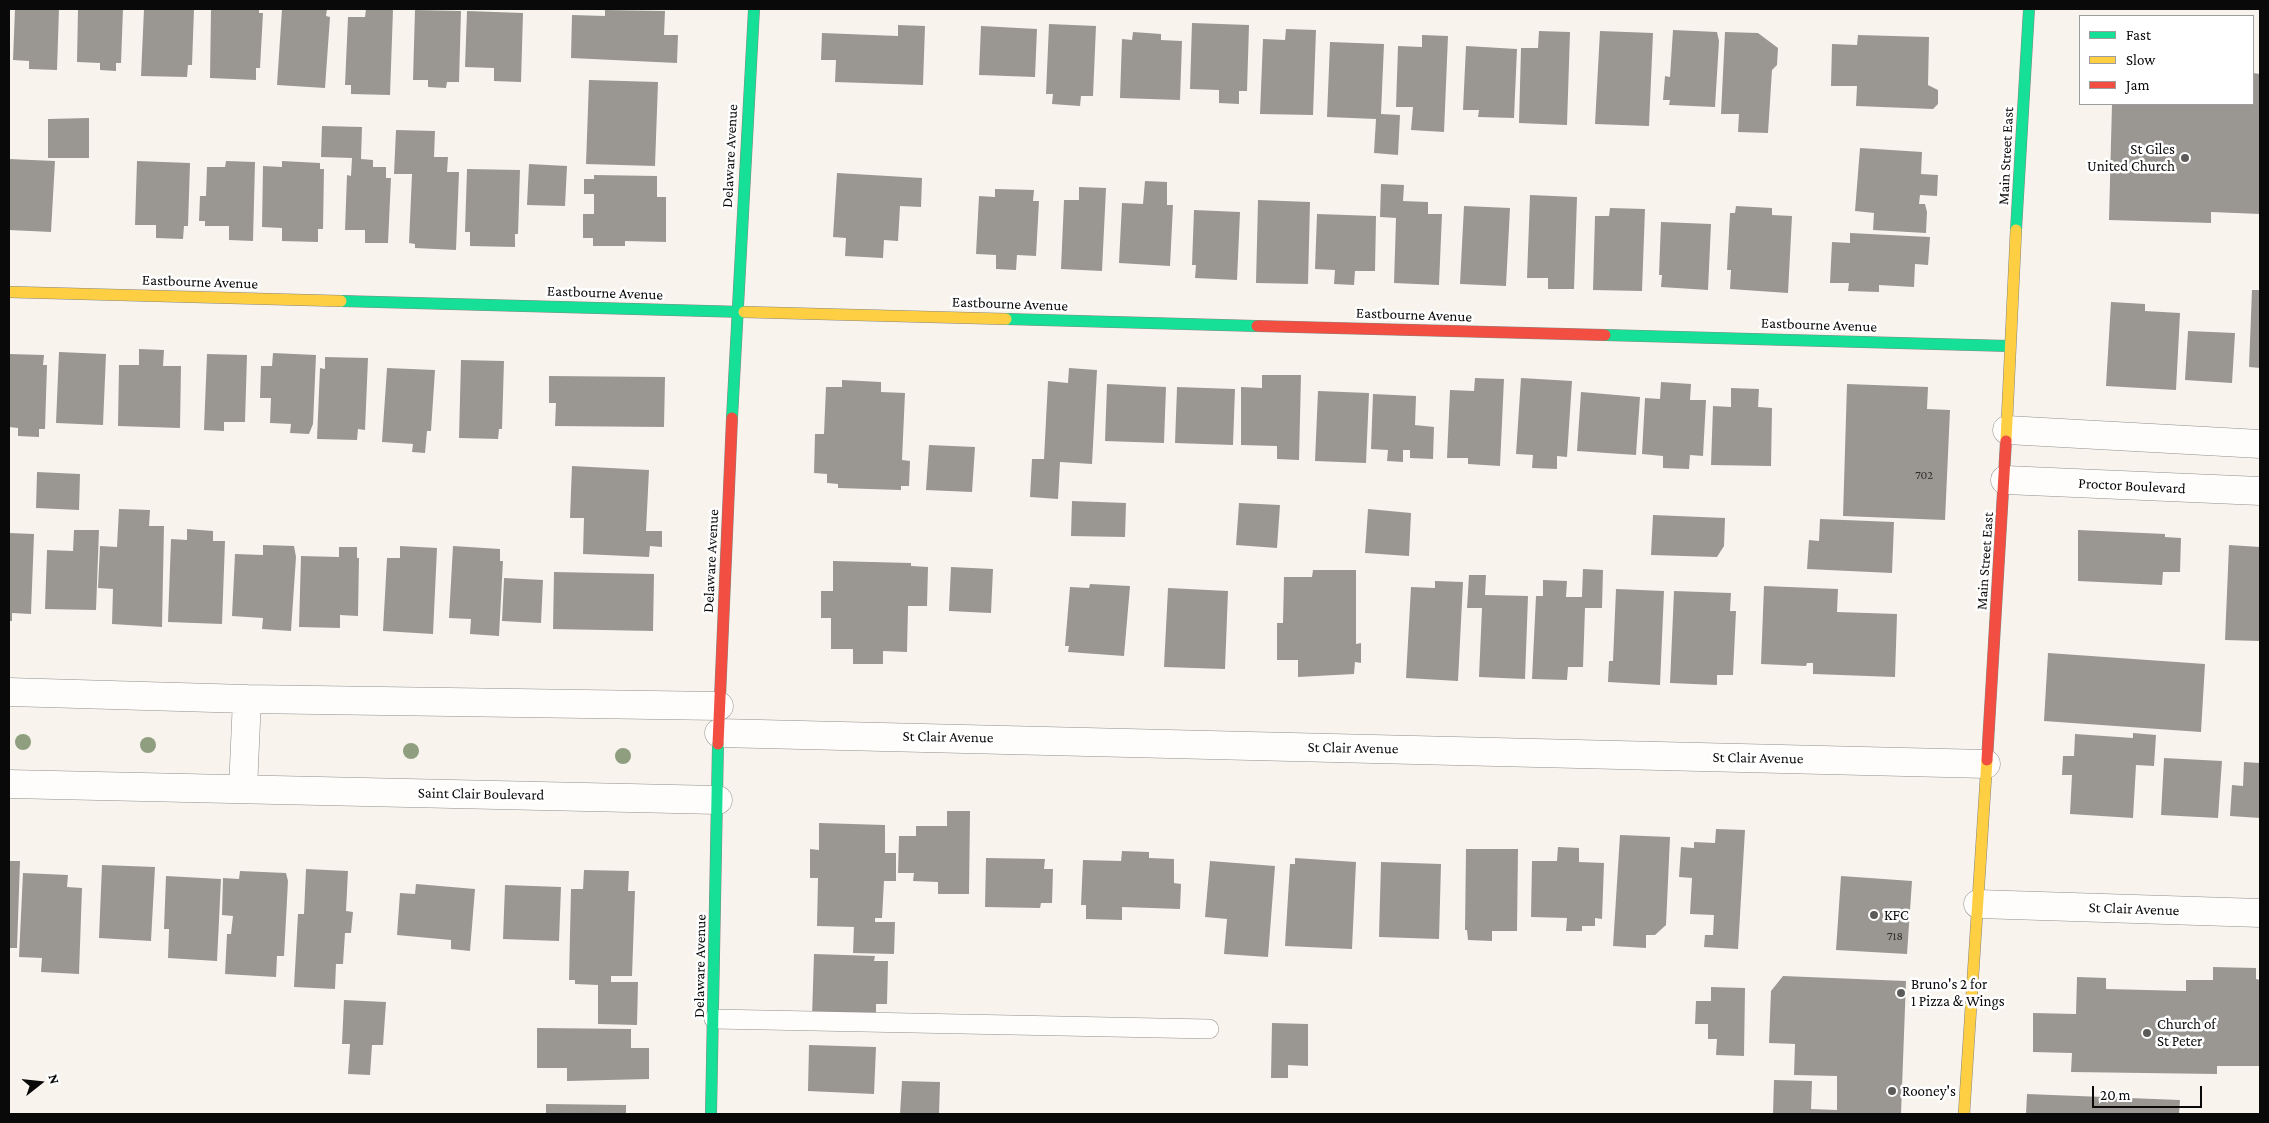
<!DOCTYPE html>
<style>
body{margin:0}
#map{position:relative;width:2269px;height:1123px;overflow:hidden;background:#f8f4ed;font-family:"Crimson Pro",serif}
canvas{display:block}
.frame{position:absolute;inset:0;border:10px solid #090909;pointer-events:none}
.legend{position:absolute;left:2079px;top:15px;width:175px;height:90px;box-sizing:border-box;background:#fff;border:1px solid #9d9d9d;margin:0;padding:6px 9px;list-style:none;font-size:15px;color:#090909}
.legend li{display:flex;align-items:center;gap:10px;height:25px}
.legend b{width:25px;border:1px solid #9d9d9d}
.north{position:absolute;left:15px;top:1058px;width:50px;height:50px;-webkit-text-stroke:4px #fff;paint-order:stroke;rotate:74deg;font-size:14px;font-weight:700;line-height:20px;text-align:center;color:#090909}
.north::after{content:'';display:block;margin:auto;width:18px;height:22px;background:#090909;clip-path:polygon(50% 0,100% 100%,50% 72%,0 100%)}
.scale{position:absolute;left:2092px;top:1086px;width:110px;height:22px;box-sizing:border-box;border:2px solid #090909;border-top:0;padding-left:6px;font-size:15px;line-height:18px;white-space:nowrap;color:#090909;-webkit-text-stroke:4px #fff;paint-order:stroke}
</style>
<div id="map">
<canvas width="2269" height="1123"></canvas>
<div class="frame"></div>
<ul class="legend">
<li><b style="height:6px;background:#16e098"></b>Fast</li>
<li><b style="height:6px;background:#ffcf43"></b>Slow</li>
<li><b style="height:6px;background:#f24e42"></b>Jam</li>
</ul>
<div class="north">N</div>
<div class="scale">20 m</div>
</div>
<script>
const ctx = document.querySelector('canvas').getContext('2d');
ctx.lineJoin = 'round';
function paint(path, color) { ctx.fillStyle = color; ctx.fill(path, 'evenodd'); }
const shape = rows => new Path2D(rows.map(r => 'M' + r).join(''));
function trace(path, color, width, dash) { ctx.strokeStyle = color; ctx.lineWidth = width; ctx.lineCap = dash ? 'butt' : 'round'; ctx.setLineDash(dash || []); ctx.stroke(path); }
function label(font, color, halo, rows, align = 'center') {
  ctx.font = font + ' "Crimson Pro",serif'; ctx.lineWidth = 5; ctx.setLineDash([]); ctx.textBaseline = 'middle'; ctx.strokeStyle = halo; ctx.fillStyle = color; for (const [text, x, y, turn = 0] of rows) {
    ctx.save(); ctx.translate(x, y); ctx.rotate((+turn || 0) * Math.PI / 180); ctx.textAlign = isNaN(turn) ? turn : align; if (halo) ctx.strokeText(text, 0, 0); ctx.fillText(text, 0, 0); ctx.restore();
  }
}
const building = shape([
 [15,9,59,9,57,70,29,69,29,61,13,60],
 [78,9,123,9,121,63,116,63,116,71,100,70,100,63,77,62],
 [144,9,194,9,192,65,188,65,187,77,141,76],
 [211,9,259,9,259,13,263,13,260,68,256,68,256,80,210,78],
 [282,9,327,9,326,16,330,17,325,88,277,85],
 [366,9,393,10,390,95,351,94,351,85,345,85,348,17,365,17],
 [415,10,461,11,459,82,447,82,446,88,428,87,428,80,413,80],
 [605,10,665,11,664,35,678,35,677,63,571,58,572,15,605,16],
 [467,11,523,13,521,82,494,81,494,68,465,67],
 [1192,23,1249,25,1247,91,1239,91,1239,104,1219,103,1219,90,1190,89],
 [1049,24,1096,26,1093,96,1081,96,1080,106,1052,104,1053,94,1046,94],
 [898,25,925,26,923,85,835,82,836,60,821,60,822,33,898,36],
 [981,26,1037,29,1035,77,979,75],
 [1286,29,1316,30,1313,115,1260,114,1263,39,1285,40],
 [1673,30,1717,32,1719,41,1715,107,1669,105,1670,100,1663,100,1665,76,1670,77],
 [1539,31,1570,32,1567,125,1519,123,1521,48,1538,48],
 [1600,31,1653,33,1649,126,1595,124],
 [1133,32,1161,34,1161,40,1182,41,1180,100,1120,98,1122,39,1132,40],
 [1725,32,1758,33,1778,48,1777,65,1772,70,1768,133,1738,132,1739,114,1721,114],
 [1422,35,1448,36,1444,132,1411,130,1413,107,1396,107,1398,46,1422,47],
 [1858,35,1929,37,1928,85,1938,90,1938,104,1933,109,1856,106,1857,86,1831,86,1832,44,1857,45],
 [1330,42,1384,44,1381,114,1400,115,1398,155,1374,153,1376,119,1327,117],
 [1466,46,1517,49,1514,118,1478,117,1479,110,1463,110],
 [2253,73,2260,74,2260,214,2211,212,2211,223,2109,220,2112,104,2253,104],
 [589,80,658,82,655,166,586,164],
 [89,118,89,158,48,158,48,119],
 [322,126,362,127,361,159,373,160,373,167,386,167,386,178,391,178,388,243,365,243,365,230,345,230,347,175,351,176,352,158,321,157],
 [396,130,435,131,434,157,448,157,447,172,459,172,456,250,415,248,415,244,409,243,412,174,394,174],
 [1860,148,1922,152,1921,174,1938,175,1937,196,1920,195,1919,204,1925,204,1927,212,1926,233,1873,230,1874,213,1855,211],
 [9,159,55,161,51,232,9,230],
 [137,161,190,163,188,226,184,226,183,239,156,238,156,225,135,225],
 [226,161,255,162,253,241,229,240,229,226,205,226,205,221,199,221,200,196,206,196,207,167,225,167],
 [282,161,320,163,320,169,324,169,323,229,318,229,318,242,282,241,282,228,262,227,263,166,282,167],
 [529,164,567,166,565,206,527,205],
 [467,169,520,170,518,234,515,234,515,247,470,246,470,232,465,232],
 [837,173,922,178,921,207,900,206,898,241,884,240,883,258,845,256,846,238,833,237],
 [594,175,657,176,657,197,666,197,666,242,625,241,625,246,593,246,593,238,583,238,583,214,594,214,594,194,584,194,584,179,594,179],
 [1145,181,1167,182,1167,205,1173,205,1170,266,1119,263,1122,203,1143,204],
 [1381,184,1404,185,1403,201,1428,202,1428,214,1442,214,1439,285,1394,283,1396,218,1380,217],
 [1079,187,1106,188,1102,271,1061,269,1064,200,1079,200],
 [995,189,1034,190,1033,201,1039,201,1036,256,1017,255,1016,270,996,269,996,255,976,254,979,196,995,197],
 [1530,195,1577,197,1574,289,1548,289,1548,278,1527,278],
 [1258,200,1310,202,1308,284,1256,283],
 [1464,206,1510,208,1506,286,1460,284],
 [1736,206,1772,208,1772,215,1792,216,1788,293,1730,289,1731,270,1727,270,1730,213,1735,213],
 [1610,208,1645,209,1642,291,1593,290,1595,216,1609,216],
 [1194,210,1240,212,1237,280,1195,278,1196,265,1192,265],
 [1317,214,1376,216,1375,271,1355,271,1354,285,1334,284,1335,270,1315,269],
 [1661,222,1711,224,1708,290,1661,287,1662,275,1659,275],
 [1850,233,1930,237,1928,265,1915,264,1914,287,1879,285,1879,292,1848,291,1849,283,1830,283,1832,242,1850,243],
 [2252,290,2260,290,2260,368,2249,367],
 [2111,302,2145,304,2145,311,2180,313,2176,390,2106,386],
 [2188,331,2235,333,2232,383,2185,380],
 [139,349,164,350,163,366,181,366,180,428,118,426,119,365,139,365],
 [59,352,106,354,103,425,56,423],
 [273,353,316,355,313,424,309,434,290,433,291,424,270,423,271,398,260,398,261,366,272,366],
 [9,354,44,355,43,365,47,365,45,429,39,429,39,437,18,436,18,428,9,427],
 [207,354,247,355,245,422,224,422,224,431,204,430],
 [325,357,368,358,365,430,358,429,357,440,317,439,320,368,325,369],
 [461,360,504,361,502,429,499,429,498,439,459,438],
 [387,368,435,370,431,431,427,431,425,453,412,452,413,444,382,442],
 [1069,368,1097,370,1092,464,1060,462,1058,499,1030,497,1032,459,1044,459,1048,381,1068,383],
 [1262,375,1301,375,1299,460,1277,459,1277,446,1241,445,1241,387,1262,388],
 [549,376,665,377,664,427,555,426,556,403,549,403],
 [1475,378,1504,379,1500,466,1468,464,1468,458,1447,458,1450,390,1474,391],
 [1521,378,1572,381,1567,457,1557,456,1557,469,1532,468,1533,455,1516,454],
 [842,380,881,382,881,392,905,393,902,460,910,461,909,486,901,486,901,490,838,488,838,484,827,483,827,474,814,473,815,434,824,434,826,387,842,387],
 [1661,382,1691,384,1690,400,1706,400,1703,456,1690,455,1689,469,1663,468,1663,456,1642,454,1645,398,1660,399],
 [1107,384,1166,387,1164,443,1105,441],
 [1847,384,1928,387,1927,409,1950,410,1945,520,1843,516],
 [1177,387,1235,389,1233,445,1175,443],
 [1731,388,1759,389,1758,407,1772,408,1771,466,1711,465,1713,406,1731,407],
 [1318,391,1369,393,1366,463,1315,461],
 [1581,392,1640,397,1636,455,1577,451],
 [1373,394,1416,396,1415,425,1434,427,1433,459,1410,458,1410,450,1403,450,1403,462,1387,461,1388,450,1371,449],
 [929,445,975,447,972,492,926,490],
 [572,466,649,470,646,531,662,531,662,547,650,546,649,557,583,554,584,518,570,518],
 [37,472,80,474,79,510,36,508],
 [1072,501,1126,503,1125,537,1071,536],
 [1239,503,1280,505,1277,548,1236,545],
 [119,509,150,510,149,526,164,526,162,627,112,624,113,589,98,588,100,546,117,547],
 [1368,509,1411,513,1409,556,1365,553],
 [1653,515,1725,518,1724,546,1717,557,1651,555],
 [1820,519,1894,522,1892,573,1807,569,1809,540,1819,541],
 [187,529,213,531,213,541,225,541,222,624,168,622,171,539,187,540],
 [74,530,99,530,96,610,45,609,47,550,73,551],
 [2078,530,2165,534,2165,537,2181,538,2180,572,2163,572,2162,585,2078,581],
 [9,533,34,534,31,614,12,613,12,621,9,621],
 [263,545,294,546,296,557,291,631,262,629,263,618,232,616,235,554,263,555],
 [2229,545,2260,547,2260,641,2225,640],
 [400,546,437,548,433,634,383,631,387,558,400,558],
 [453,546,500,549,500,561,503,561,499,636,470,634,471,619,449,618],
 [339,547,357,547,357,558,359,558,358,616,340,615,340,628,299,627,301,556,339,557],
 [833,561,911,563,911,566,928,567,927,606,908,606,907,652,883,651,883,664,853,664,853,649,831,649,831,618,821,618,821,591,833,591],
 [951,567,993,569,991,613,949,611],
 [1583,569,1603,570,1602,608,1585,608,1583,667,1568,667,1567,680,1532,679,1536,596,1543,596,1543,580,1567,581,1566,597,1582,597],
 [1313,570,1356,570,1356,644,1361,643,1361,663,1355,662,1354,674,1298,677,1298,660,1277,660,1277,623,1283,623,1284,577,1312,577],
 [554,572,654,574,653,631,553,629],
 [1469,575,1486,575,1485,595,1528,596,1525,679,1479,677,1482,608,1467,608],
 [504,578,543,580,541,623,502,621],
 [1435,581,1463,582,1458,681,1406,678,1411,587,1435,588],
 [1090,584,1130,586,1124,656,1068,652,1069,646,1065,646,1070,587,1089,588],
 [1764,586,1838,589,1837,612,1897,614,1895,677,1813,674,1813,663,1807,663,1806,666,1761,664],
 [1168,588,1228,591,1225,669,1164,667],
 [1616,589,1664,591,1660,685,1608,682,1609,661,1613,661],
 [1674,591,1731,593,1730,611,1736,611,1733,675,1717,675,1717,685,1670,683],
 [2048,653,2205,664,2201,732,2044,721],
 [2133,733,2156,735,2154,766,2136,765,2133,818,2070,814,2072,775,2062,775,2063,756,2074,756,2075,734,2133,738],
 [2164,758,2222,761,2218,818,2161,815],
 [2244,762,2260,763,2260,818,2230,816,2232,785,2243,786],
 [947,811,970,811,969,894,938,894,938,882,913,881,914,873,898,873,899,836,916,836,916,826,947,826],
 [819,823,885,825,885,853,896,853,896,881,884,881,882,918,875,918,875,922,895,922,894,954,853,953,854,927,817,926,818,878,810,878,810,849,819,850],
 [1716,829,1745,830,1738,949,1704,947,1705,935,1713,935,1714,915,1690,914,1692,878,1679,877,1681,847,1694,848,1694,842,1715,843],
 [1620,835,1670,837,1666,925,1655,935,1646,935,1646,948,1613,946],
 [1558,847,1579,848,1579,862,1604,863,1602,919,1595,918,1595,926,1582,926,1582,931,1566,931,1567,918,1531,917,1532,861,1557,861],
 [1466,849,1518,849,1517,931,1492,931,1492,941,1468,940,1467,930,1465,930],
 [1122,851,1149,852,1149,858,1174,859,1174,883,1181,884,1180,909,1122,907,1122,920,1086,919,1086,905,1081,905,1083,860,1121,861],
 [986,858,1045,859,1044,869,1053,869,1052,903,1041,903,1040,908,985,907],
 [1295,858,1356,862,1352,949,1285,946,1290,864,1295,864],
 [9,861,20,861,17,948,9,948],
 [1210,861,1275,866,1268,957,1224,954,1227,919,1205,917],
 [1381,862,1441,864,1439,939,1379,937],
 [102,865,155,867,151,941,99,938],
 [306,869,348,871,346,911,353,912,351,933,345,933,343,964,336,964,335,989,294,987,298,914,304,914],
 [584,870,629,871,628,891,635,891,632,976,611,976,611,982,638,982,637,1025,598,1024,598,985,575,984,575,980,569,980,571,889,583,889],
 [240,871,286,873,288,881,284,956,277,956,276,977,225,974,227,934,231,934,233,916,222,915,223,878,239,879],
 [23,873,68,875,67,887,82,888,79,974,41,972,42,958,19,957],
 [166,876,221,879,217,961,168,958,169,929,164,929],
 [1841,876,1912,881,1907,954,1836,950],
 [416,884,475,889,470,951,451,949,451,940,397,935,400,893,415,894],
 [505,885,561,887,559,941,503,939],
 [814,954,875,956,874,961,888,961,887,1004,876,1004,876,1020,812,1017],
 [2213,967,2256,968,2256,979,2260,980,2260,1066,2217,1066,2217,1074,2071,1072,2072,1053,2033,1052,2033,1013,2076,1014,2077,977,2106,978,2106,989,2186,991,2186,980,2213,980],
 [1783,976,1906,981,1901,1114,1773,1114,1774,1080,1812,1081,1811,1109,1837,1110,1837,1076,1794,1075,1795,1044,1769,1043,1771,991],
 [1711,987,1745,988,1744,1056,1716,1055,1717,1039,1708,1039,1708,1024,1695,1024,1696,1001,1711,1001],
 [344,1000,386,1002,383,1045,372,1045,370,1075,348,1074,350,1044,342,1044],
 [1272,1023,1308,1024,1308,1066,1288,1065,1288,1078,1271,1078],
 [537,1028,631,1029,631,1048,649,1048,649,1079,567,1081,567,1068,537,1068],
 [809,1045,876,1047,874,1094,808,1091],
 [902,1081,940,1082,939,1114,900,1114],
 [2027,1094,2180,1100,2179,1114,2026,1114],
 [546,1104,626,1105,626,1114,546,1114]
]);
const lane = shape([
 [714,1019,1209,1029]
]);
const street = shape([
 [2007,430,2260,444],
 [2005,480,2260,491],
 [9,692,247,699,719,706],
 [719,733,1986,764],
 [9,784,718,800],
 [243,789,247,699],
 [1978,904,2260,913]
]);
const fast = shape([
 [2016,230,2029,9],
 [341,301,744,312],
 [1006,319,1257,326],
 [1605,335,2009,346],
 [732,418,754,9],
 [711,1114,718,744]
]);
const slow = shape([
 [9,292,341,301],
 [744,312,1006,319],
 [2006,441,2016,230],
 [1964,1114,1987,760]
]);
const jam = shape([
 [1257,326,1605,335],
 [718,744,732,418],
 [1987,760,2006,441]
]);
const trees = [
 [23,742],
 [148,745],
 [411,751],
 [623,756]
];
const markers = [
 [2185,158,5,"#5d5b59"],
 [1874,915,5,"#5d5b59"],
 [1901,993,5,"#5d5b59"],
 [2147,1033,5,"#5d5b59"],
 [1892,1091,5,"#5d5b59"]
];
const numberNames = [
 ["702",1924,475],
 ["718",1895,936]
];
const poiNames = [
 ["St Giles",2175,149,"right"],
 ["United Church",2175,166,"right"],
 ["KFC",1884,915],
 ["Bruno's 2 for",1911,984],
 ["1 Pizza & Wings",1911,1001],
 ["Church of",2157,1024],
 ["St Peter",2157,1041],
 ["Rooney's",1902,1091]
];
const streetNames = [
 ["Delaware Avenue",730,156,-87],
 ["Main Street East",2006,156,-87],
 ["Eastbourne Avenue",200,282,2],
 ["Eastbourne Avenue",605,293,2],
 ["Eastbourne Avenue",1010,304,2],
 ["Eastbourne Avenue",1414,315,2],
 ["Eastbourne Avenue",1819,325,2],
 ["Proctor Boulevard",2132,486,3],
 ["Delaware Avenue",711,561,-87],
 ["Main Street East",1985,561,-86],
 ["St Clair Avenue",948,737,1],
 ["St Clair Avenue",1353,748,1],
 ["St Clair Avenue",1758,758,1],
 ["Saint Clair Boulevard",481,794,1],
 ["St Clair Avenue",2134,909,2],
 ["Delaware Avenue",700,966,-89]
];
paint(building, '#9a9793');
trace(lane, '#918f8c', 20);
trace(street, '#918f8c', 29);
trace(fast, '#878582', 12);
trace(slow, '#878582', 12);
trace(jam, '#878582', 12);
trace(lane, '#fefdfc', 19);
trace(street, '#fefdfc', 28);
trace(fast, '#16e098', 11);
trace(slow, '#ffcf43', 11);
trace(jam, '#f24e42', 11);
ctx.fillStyle = '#8e9e7e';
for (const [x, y] of trees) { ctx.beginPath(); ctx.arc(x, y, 8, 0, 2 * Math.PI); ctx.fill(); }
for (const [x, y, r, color] of markers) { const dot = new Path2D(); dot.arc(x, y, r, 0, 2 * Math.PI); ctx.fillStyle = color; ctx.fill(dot); trace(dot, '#fff', 2); }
label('12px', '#2d2c2c', null, numberNames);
label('15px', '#090909', '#fff', poiNames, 'left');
label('15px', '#090909', '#fff', streetNames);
</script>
